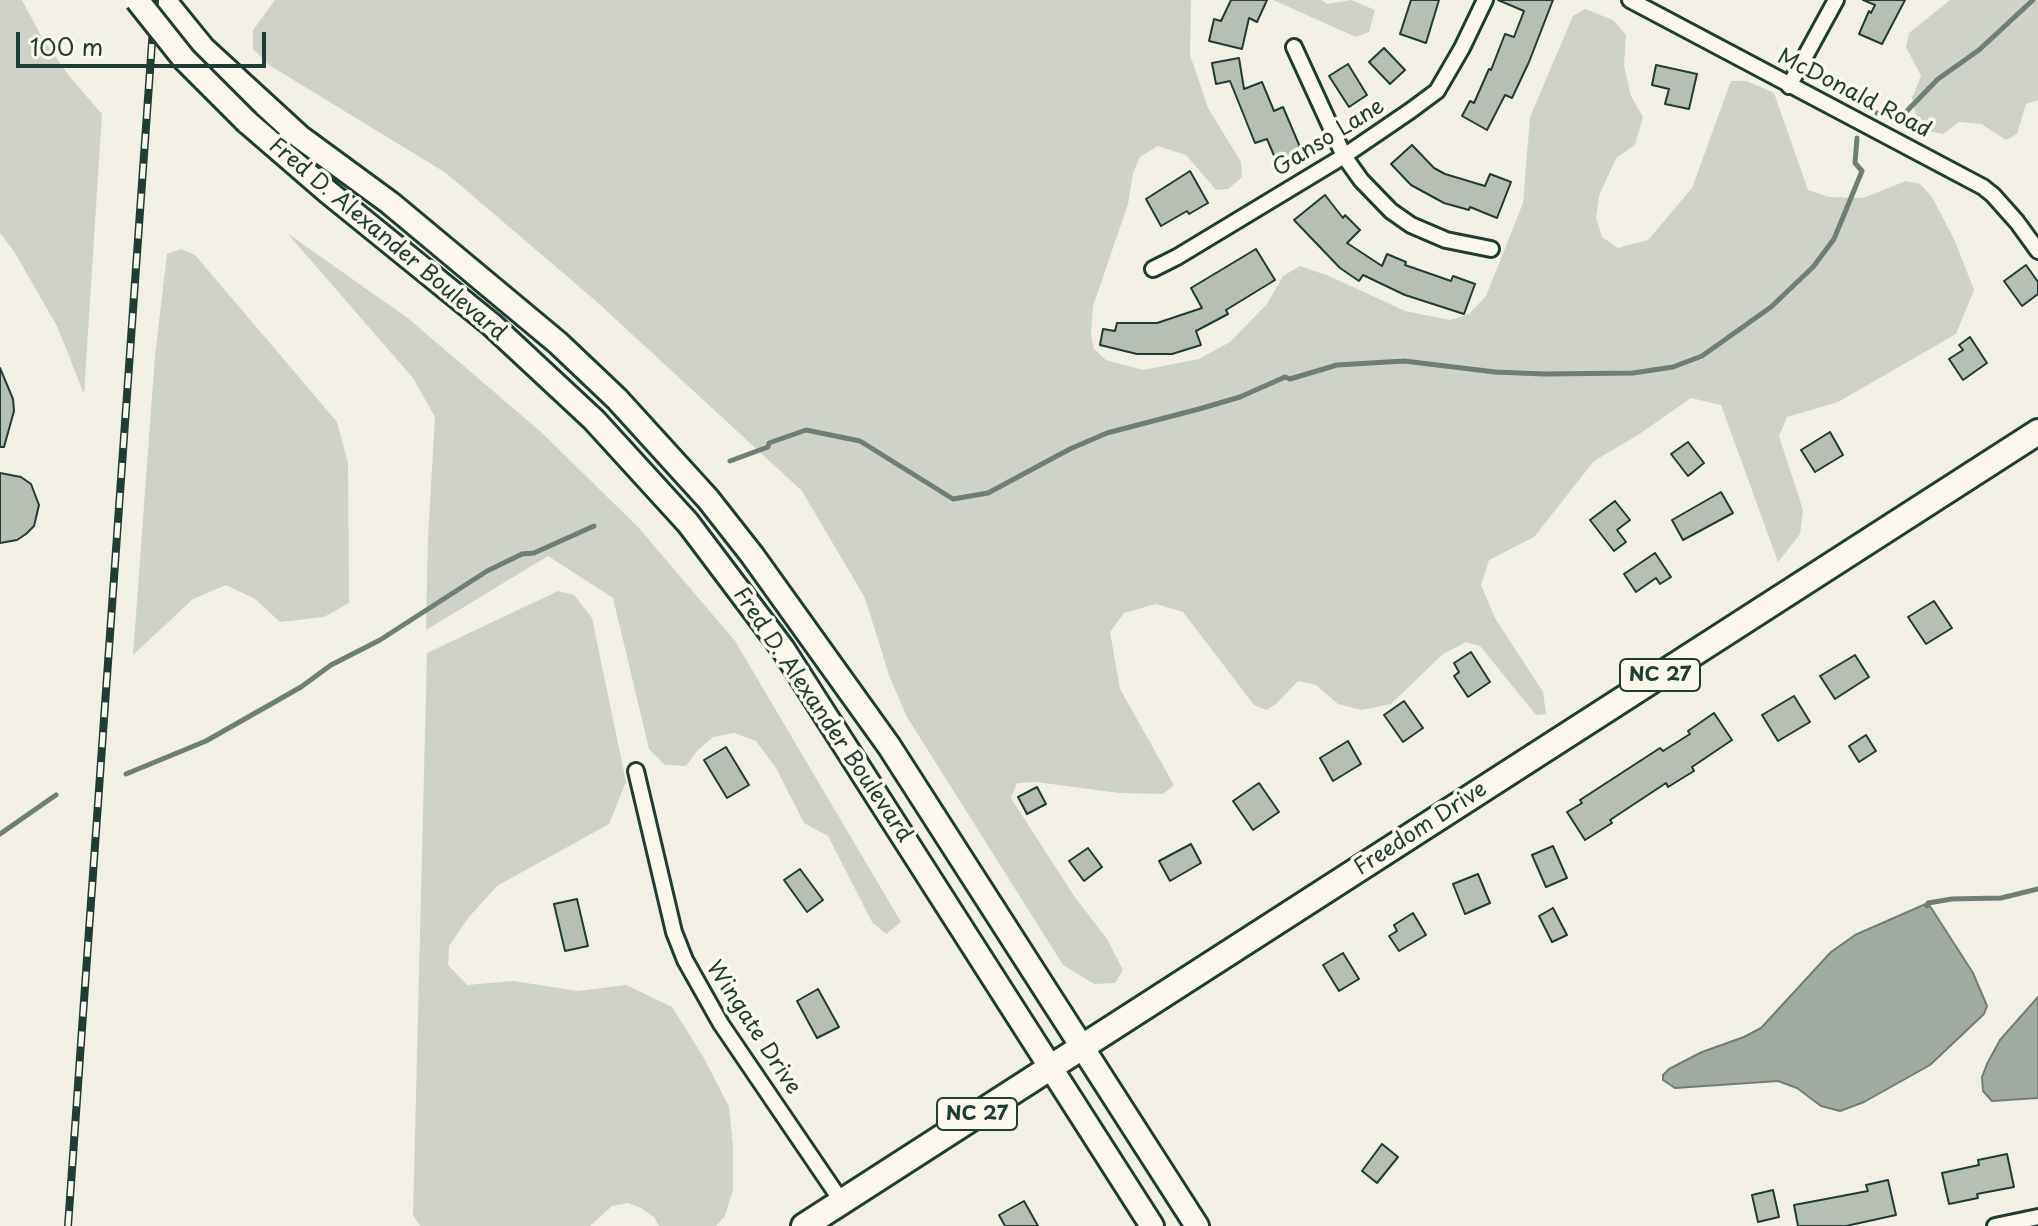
<!DOCTYPE html>
<style>
body{margin:0}
#map{position:relative;width:2038px;height:1226px;overflow:hidden;background:#f2f0e5;font-family:"Playpen Sans",sans-serif}
canvas{display:block}
.scale{position:absolute;left:16px;top:32px;width:250px;height:36px;box-sizing:border-box;border:4px solid #1f3d34;border-top:0;padding-left:10px;font-size:24px;line-height:28px;white-space:nowrap;color:#1f3d34;-webkit-text-stroke:6px #fbf7ec;paint-order:stroke}
</style>
<div id="map">
<canvas width="2038" height="1226"></canvas>
<div class="scale">100 m</div>
</div>
<script>
const ctx = document.querySelector('canvas').getContext('2d');
ctx.lineJoin = 'round';
function paint(path, color) { ctx.fillStyle = color; ctx.fill(path, 'evenodd'); }
const shape = rows => new Path2D(rows.map(r => 'M' + r).join(''));
function trace(path, color, width, dash) { ctx.strokeStyle = color; ctx.lineWidth = width; ctx.lineCap = dash ? 'butt' : 'round'; ctx.setLineDash(dash || []); ctx.stroke(path); }
function label(font, color, halo, rows, align = 'center') {
  ctx.font = font + ' "Playpen Sans",sans-serif'; ctx.lineWidth = 7; ctx.setLineDash([]); ctx.textBaseline = 'middle'; ctx.strokeStyle = halo; ctx.fillStyle = color; for (const [text, x, y, turn = 0] of rows) {
    ctx.save(); ctx.translate(x, y); ctx.rotate((+turn || 0) * Math.PI / 180); ctx.textAlign = isNaN(turn) ? turn : align; if (halo) ctx.strokeText(text, 0, 0); ctx.fillText(text, 0, 0); ctx.restore();
  }
}
const green = shape([
 [0,0,22,0,41,36,69,76,102,114,84,394,57,326,15,253,0,233],
 [275,0,1191,0,1190,55,1208,108,1241,162,1242,177,1228,189,1216,190,1186,155,1158,146,1140,157,1133,173,1128,204,1093,306,1091,335,1094,349,1106,360,1143,370,1199,359,1230,342,1267,304,1283,276,1300,266,1329,276,1405,311,1450,320,1469,314,1486,296,1523,203,1530,117,1573,16,1585,9,1613,20,1626,35,1624,65,1631,96,1643,117,1635,145,1616,158,1599,196,1596,218,1602,237,1618,248,1648,240,1692,188,1731,81,1747,81,1774,93,1808,190,1829,197,1863,198,1906,181,1920,184,1932,197,1955,241,1974,290,1956,334,1838,402,1787,417,1779,436,1803,510,1800,534,1778,562,1721,405,1691,398,1638,435,1594,461,1534,537,1489,560,1481,585,1495,618,1543,692,1546,714,1536,715,1480,646,1466,642,1443,654,1391,704,1362,710,1338,704,1316,685,1298,681,1276,704,1266,710,1254,705,1183,612,1156,604,1124,613,1110,632,1120,689,1174,785,1163,794,1119,793,1036,782,1017,783,1011,798,1074,896,1107,939,1123,970,1115,983,1094,984,1063,965,907,717,890,678,865,598,802,491,597,302,446,173,269,65,253,49,253,30],
 [1273,0,1321,0,1328,4,1351,0,1375,10,1369,32,1356,37],
 [1950,0,2038,0,2038,100,2026,104,2017,134,2006,140,1981,124,1959,122,1943,134,1926,131,1916,115,1912,98,1921,76,1906,47,1909,33],
 [287,233,409,319,541,432,638,527,735,641,901,922,886,934,872,922,828,836,804,823,776,768,756,741,734,733,713,737,697,751,686,766,665,765,649,749,613,598,548,556,426,630,428,536,435,417,413,378],
 [181,249,195,255,337,422,348,463,349,603,324,617,280,622,255,599,226,585,193,599,133,655,155,356,167,254],
 [558,591,574,595,592,618,626,782,609,824,497,886,469,917,449,946,448,965,467,985,513,981,578,991,626,985,672,1007,704,1058,729,1107,733,1146,733,1190,725,1216,716,1226,659,1226,654,1217,641,1208,628,1203,612,1206,590,1226,420,1226,413,1215,427,653]
]);
const water = shape([
 [1928,903,1973,973,1987,1006,1984,1014,1930,1065,1864,1102,1840,1111,1821,1106,1797,1088,1778,1081,1675,1088,1663,1080,1663,1075,1669,1069,1702,1052,1744,1037,1761,1028,1831,952,1855,935,1928,903],
 [2038,997,2038,1098,1992,1101,1983,1091,1982,1077,1987,1064,2000,1040,2038,997]
]);
const stream = shape([
 [1877,113,1902,116,1938,79,1979,50,2033,0],
 [730,461,768,447,769,443,806,430,860,441,953,499,988,493,1070,449,1107,433,1199,409,1240,397,1285,377,1290,379,1337,365,1404,361,1495,372,1544,374,1633,373,1673,367,1702,356,1771,307,1813,267,1834,239,1862,171,1855,163,1857,138],
 [126,774,206,741,301,687,331,665,380,640,487,571,522,554,534,553,594,526],
 [0,834,56,795],
 [1927,906,1928,903,1952,899,2001,898,2038,889]
]);
const building = shape([
 [1231,0,1267,0,1257,22,1249,18,1242,49,1209,41,1214,19,1221,21,1231,0],
 [1411,0,1439,0,1426,43,1400,34,1411,0],
 [1498,0,1553,0,1529,62,1512,98,1505,95,1487,130,1462,116,1470,101,1474,103,1489,69,1491,70,1505,34,1514,37,1524,11,1498,0],
 [1863,0,1905,0,1882,44,1859,34,1869,11,1871,13,1875,5,1863,0],
 [1384,48,1405,70,1390,84,1369,62,1384,48],
 [1239,58,1244,89,1262,82,1274,111,1283,107,1303,154,1278,165,1267,139,1255,143,1230,81,1216,84,1212,63,1239,58],
 [1348,64,1367,95,1349,107,1329,76,1348,64],
 [1656,65,1697,74,1689,109,1665,104,1669,89,1652,85,1656,65],
 [1412,145,1434,168,1445,174,1485,186,1490,174,1511,182,1497,218,1470,207,1469,210,1444,203,1411,185,1391,164,1412,145],
 [1190,171,1208,203,1189,214,1187,211,1161,226,1146,199,1190,171],
 [1325,195,1343,218,1345,215,1360,230,1347,243,1382,266,1387,254,1406,262,1405,265,1451,281,1453,276,1475,284,1464,314,1405,295,1363,275,1359,281,1340,268,1294,220,1325,195],
 [1256,249,1275,280,1226,310,1228,314,1196,331,1201,345,1172,354,1137,354,1100,345,1103,329,1115,331,1117,323,1157,323,1202,308,1191,288,1256,249],
 [2026,265,2038,282,2038,294,2022,306,2004,281,2026,265],
 [1970,337,1987,363,1963,380,1949,359,1963,350,1959,345,1970,337],
 [0,368,13,399,14,411,4,447,0,447,0,368],
 [1830,432,1843,455,1815,472,1801,450,1830,432],
 [1688,442,1704,463,1688,476,1671,454,1688,442],
 [0,473,21,477,31,484,39,505,34,526,26,534,17,540,0,543,0,473],
 [1721,492,1733,513,1683,540,1672,520,1721,492],
 [1615,501,1630,520,1617,530,1626,542,1614,551,1590,520,1615,501],
 [1655,553,1671,577,1660,584,1656,578,1636,592,1624,574,1655,553],
 [1934,601,1952,628,1926,644,1908,617,1934,601],
 [1471,652,1490,682,1468,697,1454,676,1459,672,1454,663,1471,652],
 [1855,655,1869,677,1835,699,1820,676,1855,655],
 [1794,696,1810,722,1778,741,1762,715,1794,696],
 [1404,701,1423,728,1403,742,1384,715,1404,701],
 [1714,713,1732,740,1692,767,1694,771,1668,787,1666,783,1610,820,1612,823,1585,840,1567,812,1582,803,1580,800,1660,748,1663,751,1690,734,1688,731,1714,713],
 [1866,735,1876,751,1859,762,1849,746,1866,735],
 [1348,741,1361,764,1333,781,1320,758,1348,741],
 [726,747,749,785,727,798,704,760,726,747],
 [1259,783,1279,812,1253,830,1233,801,1259,783],
 [1037,787,1046,804,1027,814,1018,797,1037,787],
 [1191,844,1201,863,1170,881,1159,861,1191,844],
 [1553,846,1567,878,1546,887,1532,855,1553,846],
 [1088,848,1102,867,1084,881,1069,861,1088,848],
 [800,869,823,900,807,912,784,880,800,869],
 [1478,874,1490,903,1465,914,1453,884,1478,874],
 [577,899,588,946,565,951,554,904,577,899],
 [1553,908,1567,935,1552,942,1539,916,1553,908],
 [1413,913,1426,935,1399,951,1389,936,1397,931,1394,925,1413,913],
 [1343,953,1359,979,1339,991,1323,965,1343,953],
 [818,989,839,1027,817,1038,797,1001,818,989],
 [1382,1144,1398,1157,1377,1183,1362,1171,1382,1144],
 [2007,1154,2014,1187,1977,1194,1978,1198,1949,1204,1942,1173,1979,1165,1978,1160,2007,1154],
 [1888,1180,1896,1215,1846,1226,1798,1226,1794,1205,1868,1191,1866,1185,1888,1180],
 [1773,1190,1779,1217,1758,1222,1752,1195,1773,1190],
 [1024,1201,1038,1226,1005,1226,999,1215,1024,1201]
]);
const minor = shape([
 [1630,0,1983,187,1993,195,2017,222,2038,251],
 [1294,47,1344,156,1361,180,1391,211,1411,225,1446,240,1491,249],
 [1789,86,1836,0],
 [1153,269,1177,257,1344,156,1410,111,1437,91,1462,48,1485,0],
 [636,771,674,932,685,960,721,1024,842,1202],
 [1995,1226,2038,1217]
]);
const secondary = shape([
 [164,0,203,48,300,137,390,203,558,343,617,399,708,499,752,555,889,746,1197,1226],
 [247,122,328,192,492,325,594,420,688,523,783,649,1152,1226]
]);
const primary = shape([
 [804,1226,2038,432]
]);
const rail = shape([
 [68,1226,155,0]
]);
const secondaryBridge = shape([
 [137,0,184,59,247,122]
]);
const shields = [
 [1660,675,80],
 [977,1114,80]
];
const shieldNames = [
 ["NC 27",1660,675],
 ["NC 27",977,1114]
];
const streetNames = [
 ["McDonald Road",1854,94,27],
 ["Ganso Lane",1329,138,-32],
 ["Fred D. Alexander Boulevard",387,240,40],
 ["Fred D. Alexander Boulevard",822,715,56],
 ["Freedom Drive",1421,829,-33],
 ["Wingate Drive",753,1028,57]
];
paint(green, '#cfd2c8');
paint(water, '#a2aba1');
trace(water, '#6e7f75', 2);
trace(stream, '#6e7f75', 5);
paint(building, '#b7beb3');
trace(building, '#1f3d34', 2);
trace(minor, '#1f3d34', 20);
trace(secondary, '#1f3d34', 28);
trace(primary, '#1f3d34', 30);
trace(minor, '#fbf7ec', 14);
trace(secondary, '#fbf7ec', 22);
trace(primary, '#fbf7ec', 24);
trace(rail, '#1f3d34', 8);
trace(rail, '#fbf7ec', 5, [15]);
trace(secondaryBridge, '#1f3d34', 28, []);
trace(secondaryBridge, '#fbf7ec', 22);
for (const [x, y, w] of shields) { const box = new Path2D(); box.roundRect(x - w / 2, y - 16, w, 32, 6); ctx.fillStyle = '#fbf7ec'; ctx.fill(box); trace(box, '#1f3d34', 2); }
label('bold 20px', '#1f3d34', null, shieldNames);
label('22px', '#1f3d34', '#fbf7ec', streetNames);
</script>
